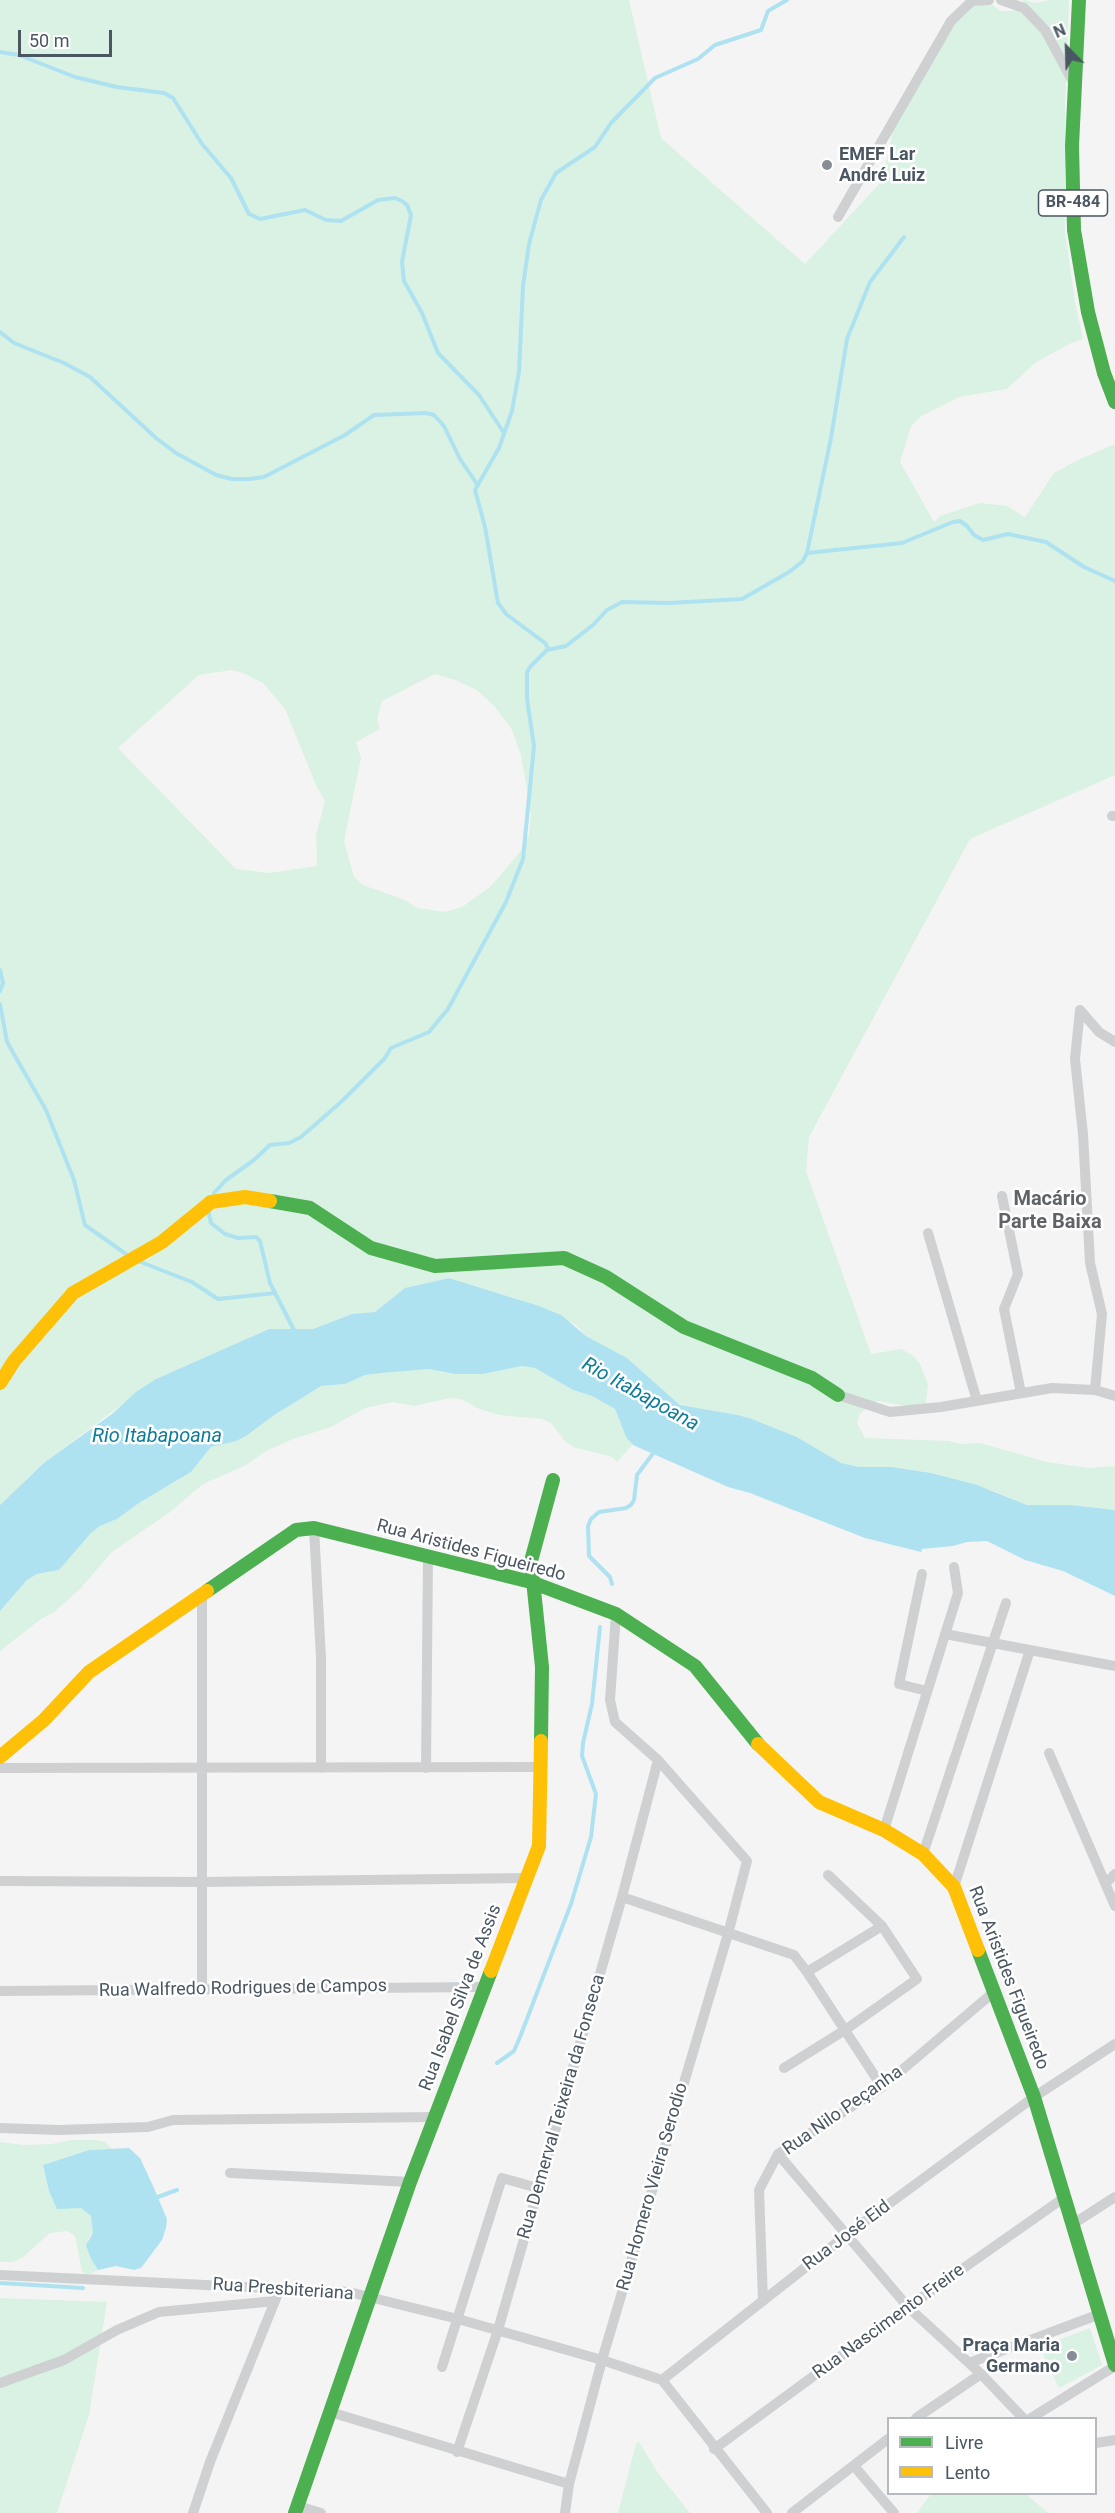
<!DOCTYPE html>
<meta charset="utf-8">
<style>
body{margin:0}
#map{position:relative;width:1115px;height:2513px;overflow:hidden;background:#f4f4f4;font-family:Roboto,sans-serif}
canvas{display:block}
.legend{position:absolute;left:887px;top:2417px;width:210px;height:78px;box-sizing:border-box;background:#fff;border:2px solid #b7bbc0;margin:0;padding:8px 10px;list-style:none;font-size:18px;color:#4a5661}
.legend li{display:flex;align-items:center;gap:12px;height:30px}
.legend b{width:30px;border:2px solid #b7bbc0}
.north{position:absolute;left:1037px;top:18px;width:60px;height:60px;-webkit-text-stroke:4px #fff;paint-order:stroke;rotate:337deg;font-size:16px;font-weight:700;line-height:24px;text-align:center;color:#4a5661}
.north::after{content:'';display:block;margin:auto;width:21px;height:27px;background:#4a5661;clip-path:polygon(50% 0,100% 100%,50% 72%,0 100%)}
.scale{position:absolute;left:18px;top:30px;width:94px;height:27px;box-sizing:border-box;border:3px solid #4a5661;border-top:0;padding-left:8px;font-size:18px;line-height:21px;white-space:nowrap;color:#4a5661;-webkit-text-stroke:4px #fff;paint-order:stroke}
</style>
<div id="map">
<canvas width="1115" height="2513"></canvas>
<ul class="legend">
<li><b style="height:8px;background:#4caf50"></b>Livre</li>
<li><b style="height:8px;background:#ffc107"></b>Lento</li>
</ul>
<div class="north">N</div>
<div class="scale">50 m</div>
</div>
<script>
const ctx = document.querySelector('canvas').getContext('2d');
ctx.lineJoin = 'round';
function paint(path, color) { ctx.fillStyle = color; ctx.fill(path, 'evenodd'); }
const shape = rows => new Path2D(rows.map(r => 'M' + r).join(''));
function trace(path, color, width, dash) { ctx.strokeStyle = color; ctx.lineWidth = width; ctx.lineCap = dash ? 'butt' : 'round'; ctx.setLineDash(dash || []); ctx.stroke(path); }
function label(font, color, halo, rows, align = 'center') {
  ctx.font = font + ' Roboto,sans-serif'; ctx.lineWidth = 5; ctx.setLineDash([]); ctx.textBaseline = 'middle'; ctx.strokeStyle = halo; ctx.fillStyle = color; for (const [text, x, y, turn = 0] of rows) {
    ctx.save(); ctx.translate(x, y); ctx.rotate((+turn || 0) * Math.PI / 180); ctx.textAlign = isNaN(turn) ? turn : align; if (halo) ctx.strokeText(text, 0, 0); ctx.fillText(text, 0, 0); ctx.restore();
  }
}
const green = shape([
 [0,0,629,0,661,138,805,264,882,181,893,130,964,7,992,4,1000,11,1012,11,1024,0,1037,3,1049,0,1069,0,1065,109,1065,232,1075,302,1083,339,1069,344,1035,363,1007,389,959,397,920,417,911,426,900,462,934,522,940,516,980,503,1007,506,1025,517,1054,473,1078,460,1115,444,1115,775,970,839,809,1137,806,1171,871,1354,901,1349,912,1355,920,1364,928,1384,925,1409,878,1401,868,1405,860,1414,857,1423,865,1438,949,1441,961,1444,980,1443,1047,1462,1088,1468,1115,1466,1115,1510,1071,1505,1027,1505,991,1490,931,1473,892,1467,859,1467,841,1463,797,1437,752,1419,738,1415,680,1405,627,1358,586,1336,576,1325,517,1299,449,1278,417,1285,395,1296,375,1312,352,1314,313,1329,269,1329,156,1379,45,1462,0,1505],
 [231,670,243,673,263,683,285,709,316,785,325,801,316,835,317,866,269,873,236,869,118,748,199,675],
 [435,674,455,680,477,690,495,707,511,728,521,755,531,814,529,835,522,849,504,871,490,887,462,907,445,912,417,908,405,900,363,885,354,877,344,841,361,758,356,742,380,729,377,720,382,701],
 [522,1366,535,1368,573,1390,592,1396,615,1409,626,1437,633,1444,617,1462,613,1457,573,1447,563,1439,551,1423,542,1419,499,1415,477,1408,461,1399,450,1398,414,1406,393,1402,365,1408,331,1427,293,1439,266,1451,246,1465,203,1484,170,1512,112,1552,80,1589,54,1612,41,1619,0,1651,0,1611,27,1580,37,1574,59,1570,91,1533,100,1526,117,1519,139,1503,191,1472,211,1447,235,1441,246,1436,308,1392,321,1386,345,1384,365,1375,382,1373,429,1369,455,1374,483,1374],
 [71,2140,96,2140,105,2142,112,2149,89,2150,43,2165,49,2191,64,2207,81,2208,91,2216,94,2226,93,2233,88,2239,91,2259,98,2270,88,2275,82,2271,75,2236,67,2231,50,2233,22,2258,13,2262,0,2262,0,2142,23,2145,52,2144],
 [0,2298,107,2302,89,2415,57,2513,0,2513],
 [1090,2328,1102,2365,1059,2388,1040,2347],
 [639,2442,658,2473,690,2513,618,2513,636,2444],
 [931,2494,1026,2494,1048,2513,917,2513]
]);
const water = shape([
 [449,1278,539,1306,561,1315,586,1336,627,1358,680,1405,738,1415,752,1419,797,1437,841,1463,859,1467,892,1467,931,1473,977,1485,1027,1505,1071,1505,1115,1510,1115,1596,1063,1571,1025,1560,987,1541,967,1542,953,1546,922,1549,921,1552,865,1538,750,1493,728,1487,633,1445,626,1437,615,1409,592,1396,573,1390,535,1368,522,1366,483,1374,455,1374,429,1369,382,1373,365,1375,345,1384,321,1386,276,1414,246,1436,236,1441,211,1447,191,1472,139,1503,117,1519,100,1526,91,1533,59,1570,37,1574,27,1580,0,1611,0,1505,45,1462,112,1414,136,1392,156,1379,269,1329,313,1329,352,1314,375,1312,405,1288],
 [129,2148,140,2158,153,2186,167,2219,166,2228,162,2240,141,2268,134,2270,116,2266,98,2270,91,2259,86,2245,93,2233,91,2216,81,2208,57,2209,49,2191,43,2165,89,2150]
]);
const stream = shape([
 [0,52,19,55,75,77,117,87,164,93,173,98,202,144,231,178,249,214,260,219,305,210,326,220,341,221,378,200,395,198,402,201,407,205,411,215,402,262,404,281,422,313,438,353,479,395,504,433],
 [0,332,14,343,64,363,90,377,156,438,176,453,216,475,232,479,250,479,264,477,345,435,374,415,426,413,434,415,444,426,460,459,477,484],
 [807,553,902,543,953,522,960,521,967,526,974,535,983,540,1008,534,1046,542,1084,567,1115,581],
 [547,650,548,648,545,643,506,614,498,603,485,527,475,490,499,448,512,411,519,372,523,286,529,244,541,200,556,173,595,147,611,123,655,78,698,59,715,45,761,30,768,11,787,0],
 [0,970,3,983,0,991],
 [0,1004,7,1042,46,1110,74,1180,85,1225,126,1254],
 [214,1193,226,1180,254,1160,270,1145,289,1143,301,1137,341,1102,385,1058,391,1048,429,1032,448,1009,506,902,523,859,534,746,527,699,527,672,530,667,547,650,566,646,593,625,607,610,622,602,669,603,742,599,789,572,803,561,807,553,831,438,847,339,870,282,904,237],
 [208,1210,211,1223,225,1234,238,1238,256,1237,260,1241,270,1283,296,1334],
 [138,1261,192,1282,218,1299,275,1293],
 [612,1584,610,1577,589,1556,588,1526,591,1519,599,1512,626,1508,631,1505,634,1500,637,1475,654,1452],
 [497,2063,514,2051,520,2037,571,1904,591,1837,596,1794,582,1756,583,1743,592,1704,600,1627],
 [155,2198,177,2190],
 [0,2283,83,2288]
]);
const street = shape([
 [1001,0,1024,8,1045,30,1073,82],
 [838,217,951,21,972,1,989,0],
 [1112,816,1115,816],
 [1080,1010,1075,1059,1083,1134,1090,1263,1102,1314,1095,1390],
 [1080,1010,1099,1032,1115,1042],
 [1002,1196,1018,1274,1004,1309,1021,1393],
 [928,1233,977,1401],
 [838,1395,890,1412,941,1407,1052,1388,1095,1390,1115,1396],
 [314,1528,321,1658,321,1768],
 [922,1574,899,1684,927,1691],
 [945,1634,1115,1666],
 [1049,1753,1115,1906],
 [0,1768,540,1767],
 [426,1768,428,1556],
 [884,1830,958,1593,954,1567],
 [923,1854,1006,1603],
 [0,1881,202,1882,527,1878],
 [1106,1883,1115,1874],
 [954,1887,1030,1650],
 [622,1897,794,1955,807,1972,882,2087],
 [807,1972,882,1926],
 [202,1990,202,1594],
 [0,1991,485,1987],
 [784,2068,845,2030,917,1979,882,1926,828,1875],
 [0,2128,59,2130,148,2127,173,2120,435,2117],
 [778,2154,908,2307,981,2374,1023,2418],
 [230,2173,410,2182],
 [1073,2224,1115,2197],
 [0,2275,349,2292,458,2319,602,2360,662,2380],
 [763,2301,759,2190,778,2154,882,2087,995,1991],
 [969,2363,1100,2314],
 [442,2367,502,2178,538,2188],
 [662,2380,848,2234,1034,2097,1115,2044],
 [662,2380,767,2513],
 [0,2383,64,2360,117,2330,159,2312,275,2301],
 [330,2412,569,2484],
 [916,2418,981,2374],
 [1031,2418,1115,2366],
 [1096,2443,1115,2440],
 [714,2449,908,2307,1065,2197],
 [457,2452,498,2330,622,1897,658,1760],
 [854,2466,894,2513],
 [298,2506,321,2513],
 [193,2513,210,2462,277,2296],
 [565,2513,569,2484,602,2360,728,1934,747,1861,658,1760,615,1722,610,1700,616,1614],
 [792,2513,888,2439]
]);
const fast = shape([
 [1079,0,1072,146,1074,230,1088,312,1104,373,1115,402],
 [270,1201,310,1208,371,1248,435,1266,564,1258,606,1277,684,1327,812,1378,838,1395],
 [207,1591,296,1530,314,1528,531,1582,616,1614,695,1666,758,1744],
 [541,1741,542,1667,531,1561,553,1480],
 [978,1950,1034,2097,1115,2365],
 [295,2513,410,2182,491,1971]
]);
const slow = shape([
 [0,1383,14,1361,73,1293,162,1242,211,1202,245,1197,270,1201],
 [758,1744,819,1802,884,1830,923,1854,954,1887,978,1950],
 [0,1757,44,1720,89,1672,207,1591],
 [491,1971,539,1846,541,1741]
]);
const markers = [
 [827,165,6,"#868d94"],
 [1072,2356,6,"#868d94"]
];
const shields = [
 [1073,203,69]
];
const shieldNames = [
 ["BR-484",1073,203]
];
const poiNames = [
 ["EMEF Lar",839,155],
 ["André Luiz",839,176],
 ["Praça Maria",1060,2346,"right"],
 ["Germano",1060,2367,"right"]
];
const streetNames = [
 ["Rua Aristides Figueiredo",471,1551,15],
 ["Rua Aristides Figueiredo",1008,1978,69],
 ["Rua Walfredo Rodrigues de Campos",243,1989,-1],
 ["Rua Isabel Silva de Assis",461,1998,-69],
 ["Rua Demerval Teixeira da Fonseca",562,2107,-74],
 ["Rua Nilo Peçanha",843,2111,-35],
 ["Rua Homero Vieira Serodio",653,2187,-74],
 ["Rua José Eid",847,2236,-37],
 ["Rua Presbiteriana",283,2290,4],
 ["Rua Nascimento Freire",889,2322,-36]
];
const neighbourhoodNames = [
 ["Macário",1050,1200],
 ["Parte Baixa",1050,1223]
];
const waterNames = [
 ["Rio Itabapoana",640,1395,29],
 ["Rio Itabapoana",157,1437]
];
paint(green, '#d9f2e3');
paint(water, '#aee2f0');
trace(stream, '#aee2f0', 4);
trace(street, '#ced0d2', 10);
trace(fast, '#4caf50', 14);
trace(slow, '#ffc107', 14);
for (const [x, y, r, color] of markers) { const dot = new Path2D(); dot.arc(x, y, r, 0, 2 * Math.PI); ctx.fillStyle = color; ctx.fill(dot); trace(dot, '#fff', 2); }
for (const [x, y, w] of shields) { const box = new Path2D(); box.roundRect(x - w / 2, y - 13, w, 26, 4.5); ctx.fillStyle = '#fff'; ctx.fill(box); trace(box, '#4a5661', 1.5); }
label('bold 16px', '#4a5661', null, shieldNames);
label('bold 18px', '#4a5661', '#fff', poiNames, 'left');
label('18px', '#4a5661', '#fff', streetNames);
label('bold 20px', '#5f6368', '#fff', neighbourhoodNames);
label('italic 20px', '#0c7c9b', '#fff', waterNames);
</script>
